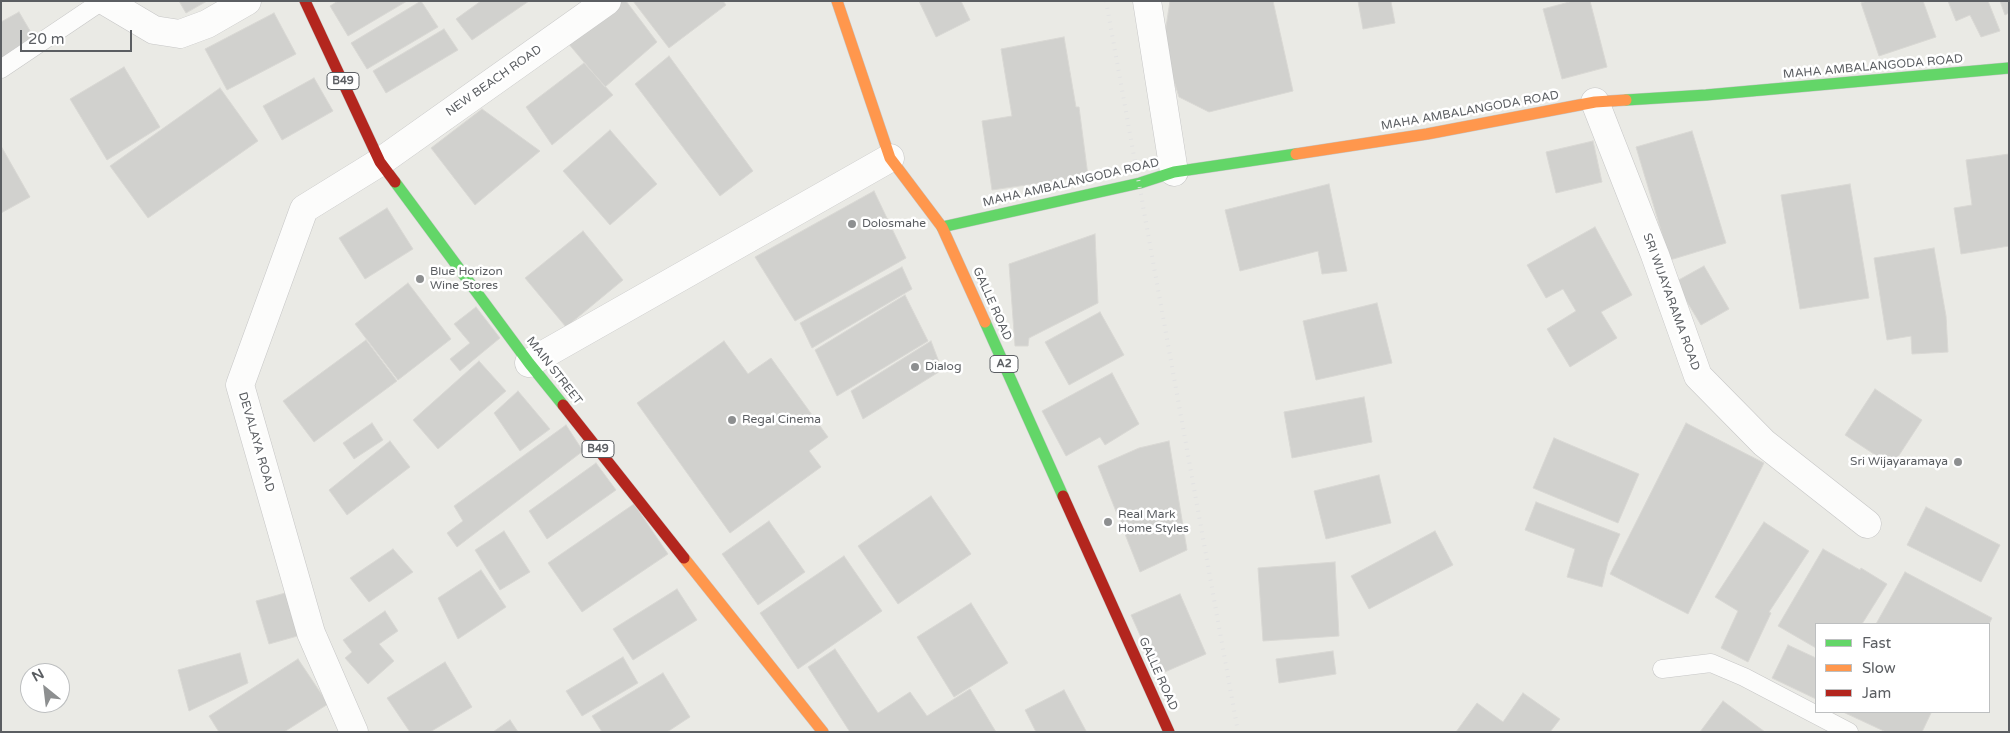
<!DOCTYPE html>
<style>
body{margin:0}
#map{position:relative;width:2010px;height:733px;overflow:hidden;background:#eaeae5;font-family:"Varela Round",sans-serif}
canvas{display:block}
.frame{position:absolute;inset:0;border:2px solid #5b5e62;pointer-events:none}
.legend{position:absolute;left:1815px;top:623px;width:175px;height:90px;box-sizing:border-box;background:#fff;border:1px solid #bdbfc0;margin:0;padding:6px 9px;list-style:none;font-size:15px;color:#5b5e62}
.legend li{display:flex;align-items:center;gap:10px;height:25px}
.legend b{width:25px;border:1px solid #bdbfc0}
.north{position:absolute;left:20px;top:663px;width:50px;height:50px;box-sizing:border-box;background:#fff;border:1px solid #bdbfc0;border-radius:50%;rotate:331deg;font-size:14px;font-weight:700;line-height:20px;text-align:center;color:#5b5e62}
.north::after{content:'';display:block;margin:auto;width:18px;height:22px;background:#8d8f90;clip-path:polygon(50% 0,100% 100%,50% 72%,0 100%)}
.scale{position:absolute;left:20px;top:30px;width:112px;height:22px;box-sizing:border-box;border:2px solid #5b5e62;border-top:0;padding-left:6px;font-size:15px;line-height:18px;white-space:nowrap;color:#5b5e62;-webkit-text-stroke:4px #fff;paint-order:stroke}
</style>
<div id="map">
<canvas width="2010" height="733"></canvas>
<div class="frame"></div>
<ul class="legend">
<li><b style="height:6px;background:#63d668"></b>Fast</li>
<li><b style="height:6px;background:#ff974d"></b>Slow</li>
<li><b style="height:6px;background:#b3261e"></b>Jam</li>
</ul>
<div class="north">N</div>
<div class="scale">20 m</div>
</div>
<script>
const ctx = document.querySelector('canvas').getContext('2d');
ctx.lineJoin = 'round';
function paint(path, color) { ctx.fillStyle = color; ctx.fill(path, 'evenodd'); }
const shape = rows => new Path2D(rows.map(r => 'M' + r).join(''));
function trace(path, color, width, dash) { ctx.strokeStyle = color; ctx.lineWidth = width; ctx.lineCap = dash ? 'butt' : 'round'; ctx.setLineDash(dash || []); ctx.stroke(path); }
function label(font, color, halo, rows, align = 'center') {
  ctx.font = font + ' "Varela Round",sans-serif'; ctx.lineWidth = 5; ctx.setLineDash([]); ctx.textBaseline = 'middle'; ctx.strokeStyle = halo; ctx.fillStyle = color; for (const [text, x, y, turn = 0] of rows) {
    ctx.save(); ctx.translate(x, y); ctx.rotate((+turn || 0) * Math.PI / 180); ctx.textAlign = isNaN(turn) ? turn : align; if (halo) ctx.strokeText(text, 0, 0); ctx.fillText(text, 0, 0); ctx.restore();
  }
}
const building = shape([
 [179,1,207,1,186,13,179,1],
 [338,1,407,1,348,36,330,6,338,1],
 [421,1,438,27,367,69,351,43,421,1],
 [481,1,529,1,472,40,456,19,481,1],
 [612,1,626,1,657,42,605,87,562,36,612,1],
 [633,1,723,1,726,5,669,48,633,1],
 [919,1,961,1,970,20,936,37,919,1],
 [1170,1,1273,1,1293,91,1209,112,1179,97,1163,46,1170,1],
 [1358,1,1395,1,1391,2,1395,23,1363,29,1358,1],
 [1573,1,1590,1,1607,67,1562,79,1543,9,1573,1],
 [1867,1,1923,1,1936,37,1879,56,1861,3,1867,1],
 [1948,1,1988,1,2000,31,1981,37,1970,15,1956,21,1948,1],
 [2000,1,2009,1,2009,13,2005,15,2000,1],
 [19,12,36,41,1,62,1,22,19,12],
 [274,13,296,54,227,90,205,49,274,13],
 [444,29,458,50,386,93,373,71,444,29],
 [1064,37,1076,107,1079,107,1088,176,992,190,982,121,1012,116,1001,49,1064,37],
 [669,56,753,171,720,196,635,84,669,56],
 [584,63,613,95,552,145,526,107,584,63],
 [124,67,160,127,107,160,70,99,124,67],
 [314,78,333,111,282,140,263,106,314,78],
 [220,88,258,141,148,218,110,166,220,88],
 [482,109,540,151,475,205,431,148,482,109],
 [610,130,657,184,610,225,563,171,610,130],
 [1692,131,1726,243,1670,260,1636,147,1692,131],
 [1593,141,1602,182,1556,193,1546,152,1593,141],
 [1,146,30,197,1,213,1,146],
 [2009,154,2009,246,1961,254,1954,208,1972,205,1966,160,2009,154],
 [1329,184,1347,271,1322,274,1318,251,1240,271,1225,210,1329,184],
 [1850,184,1869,298,1800,309,1781,195,1850,184],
 [874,191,906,258,795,321,755,257,874,191],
 [387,208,413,249,365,279,339,238,387,208],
 [1595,227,1632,295,1601,312,1617,338,1570,367,1547,329,1576,311,1563,289,1546,298,1527,265,1595,227],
 [583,231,623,280,566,327,525,278,583,231],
 [1095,234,1098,303,1029,338,1028,346,1015,346,1009,264,1095,234],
 [1934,248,1946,316,1948,352,1912,354,1911,336,1887,340,1874,258,1934,248],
 [1704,266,1729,309,1701,325,1675,282,1704,266],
 [902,267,912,289,812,348,800,323,902,267],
 [408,283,451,339,398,380,355,324,408,283],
 [905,295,928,341,837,396,815,350,905,295],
 [1377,303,1392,363,1316,380,1303,321,1377,303],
 [476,307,500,338,460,371,450,359,470,343,454,324,476,307],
 [1100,312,1124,355,1069,385,1045,342,1100,312],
 [366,340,397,381,314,442,283,401,366,340],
 [724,341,748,374,771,358,828,437,809,451,821,467,730,533,637,403,724,341],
 [931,341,942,370,863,419,851,391,931,341],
 [479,361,506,391,438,449,413,420,479,361],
 [1112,373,1139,424,1105,445,1100,437,1066,456,1042,411,1112,373],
 [1875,389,1922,420,1892,466,1845,435,1875,389],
 [518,391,550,429,520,451,494,413,518,391],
 [1364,397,1372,442,1292,458,1284,412,1364,397],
 [372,423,383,440,354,459,343,443,372,423],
 [1686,423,1764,463,1688,614,1610,574,1686,423],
 [566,425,583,451,457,547,447,533,463,521,454,506,566,425],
 [1554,438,1639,474,1618,523,1533,488,1554,438],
 [390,441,410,467,347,515,329,490,390,441],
 [1169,441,1187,550,1140,572,1098,466,1139,448,1169,441],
 [596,463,616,490,547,539,529,511,596,463],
 [1379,475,1391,523,1326,539,1314,491,1379,475],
 [931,496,971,554,898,604,858,546,931,496],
 [1536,502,1620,534,1608,562,1602,587,1567,577,1575,549,1525,530,1536,502],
 [634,504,668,554,582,612,548,563,634,504],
 [1926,507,2000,545,1981,582,1907,545,1926,507],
 [769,521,805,572,758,605,722,554,769,521],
 [1764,522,1809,551,1769,612,1771,613,1748,662,1721,648,1738,611,1715,597,1764,522],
 [504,531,530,572,500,590,475,550,504,531],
 [1435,531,1453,565,1369,609,1351,576,1435,531],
 [393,549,413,572,369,602,350,578,393,549],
 [1823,549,1860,570,1861,568,1887,584,1862,624,1816,624,1816,648,1778,626,1823,549],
 [844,556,882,611,798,669,760,613,844,556],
 [1335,562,1339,636,1263,641,1258,568,1335,562],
 [481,570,506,607,458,639,438,598,481,570],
 [1905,572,1992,618,1989,624,1876,624,1905,572],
 [677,589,697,620,633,660,613,629,677,589],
 [289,592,301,635,269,644,256,601,289,592],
 [1180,594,1206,654,1158,675,1131,615,1180,594],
 [971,603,1008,663,954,697,917,637,971,603],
 [385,611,398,631,379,644,394,661,368,684,345,658,352,652,343,640,385,611],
 [1788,645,1816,658,1816,699,1772,678,1788,645],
 [835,649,878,713,910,692,927,716,970,689,996,732,850,732,808,667,835,649],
 [1333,651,1336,674,1279,683,1276,659,1333,651],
 [240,653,248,683,189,711,178,670,240,653],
 [623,657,638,683,582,716,566,691,623,657],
 [298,659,328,704,284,732,219,732,209,716,298,659],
 [445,662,472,707,430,732,410,732,387,698,445,662],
 [663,673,690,717,667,732,602,732,592,716,663,673],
 [1064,690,1086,731,1036,732,1025,710,1064,690],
 [1523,693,1560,719,1550,732,1456,732,1477,703,1503,722,1523,693],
 [1723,701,1765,732,1700,732,1723,701],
 [1843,712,1929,712,1931,713,1922,732,1886,732,1843,712],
 [510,720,518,732,493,732,510,720]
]);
const lane = shape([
 [1,69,102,1],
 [1662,669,1711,663,1744,677,1849,732]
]);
const street = shape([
 [105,1,154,30,180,34,207,24,247,1],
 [1147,1,1174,172],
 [1595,102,1655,255,1698,376,1764,443,1867,524],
 [529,363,890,158],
 [354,732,311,633,240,385,304,209,380,162,607,1]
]);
const fast = shape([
 [1626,100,1706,95,2009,68],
 [395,182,529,363,563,405],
 [942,227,1140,183,1174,172,1296,154],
 [985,322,1063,496]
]);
const slow = shape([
 [837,1,890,158,942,227,985,322],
 [1296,154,1427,134,1595,102,1626,100],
 [684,558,823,732]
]);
const jam = shape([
 [305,1,380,162,395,182],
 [563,405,684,558],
 [1063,496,1169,732]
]);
const rail = shape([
 [1106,1,1238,732]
]);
const markers = [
 [852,224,5,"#8d8f90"],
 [420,279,5,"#8d8f90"],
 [915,367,5,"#8d8f90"],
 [732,420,5,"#8d8f90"],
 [1958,462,5,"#8d8f90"],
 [1108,522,5,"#8d8f90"]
];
const shields = [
 [343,81,32],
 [1004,364,28],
 [598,449,32]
];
const shieldNames = [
 ["B49",343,81],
 ["A2",1004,364],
 ["B49",598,449]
];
const streetNames = [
 ["MAHA AMBALANGODA ROAD",1873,67,-5],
 ["NEW BEACH ROAD",494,81,-35],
 ["MAHA AMBALANGODA ROAD",1470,111,-10],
 ["MAHA AMBALANGODA ROAD",1071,183,-13],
 ["SRI WIJAYARAMA ROAD",1671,302,70],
 ["GALLE ROAD",992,304,66],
 ["MAIN STREET",554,371,52],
 ["DEVALAYA ROAD",256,442,74],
 ["GALLE ROAD",1158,674,66]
];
const poiNames = [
 ["Dolosmahe",862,224],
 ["Blue Horizon",430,272],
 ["Wine Stores",430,286],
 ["Dialog",925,367],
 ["Regal Cinema",742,420],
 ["Sri Wijayaramaya",1948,462,"right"],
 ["Real Mark",1118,515],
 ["Home Styles",1118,529]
];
paint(building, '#d1d1ce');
trace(building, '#d9d8d4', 1);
trace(lane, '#c6c6c6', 19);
trace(street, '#c6c6c6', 29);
trace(fast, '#c5c6c6', 12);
trace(slow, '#c5c6c6', 12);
trace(jam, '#c5c6c6', 12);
trace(lane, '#fcfcfb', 18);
trace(street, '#fcfcfb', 28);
trace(fast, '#63d668', 11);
trace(slow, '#ff974d', 11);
trace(jam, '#b3261e', 11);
trace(rail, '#e2e2e2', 4, [1, 6]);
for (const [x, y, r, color] of markers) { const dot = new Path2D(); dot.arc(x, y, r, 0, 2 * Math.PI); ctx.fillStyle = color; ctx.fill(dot); trace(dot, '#fff', 2); }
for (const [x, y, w] of shields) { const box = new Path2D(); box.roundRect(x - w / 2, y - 8.5, w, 17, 4); ctx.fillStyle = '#fff'; ctx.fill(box); trace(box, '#5b5e62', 1); }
label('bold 11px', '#5b5e62', null, shieldNames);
label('12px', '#5b5e62', '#fff', streetNames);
label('12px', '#5b5e62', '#fff', poiNames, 'left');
</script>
